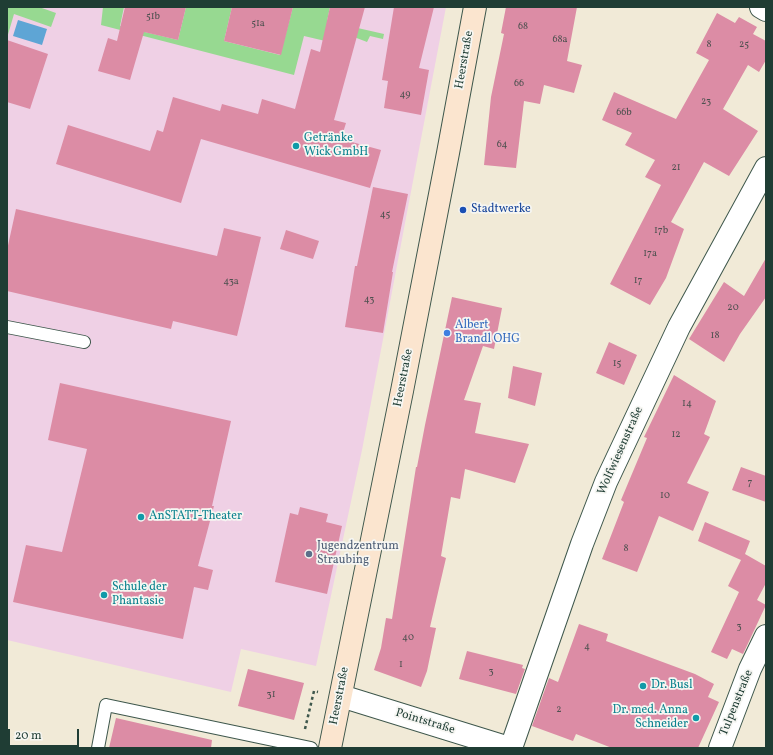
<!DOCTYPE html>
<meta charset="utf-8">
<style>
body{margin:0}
#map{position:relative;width:773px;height:755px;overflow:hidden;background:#f1ead7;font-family:Vollkorn,serif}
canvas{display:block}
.frame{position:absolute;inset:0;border:8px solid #1f3d34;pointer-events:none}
.scale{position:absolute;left:8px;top:729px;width:71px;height:18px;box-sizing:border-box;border:2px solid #1f3d34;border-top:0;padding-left:5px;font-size:12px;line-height:14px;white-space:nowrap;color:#1f3d34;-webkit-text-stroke:3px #f6f6f2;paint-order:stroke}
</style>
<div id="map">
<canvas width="773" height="755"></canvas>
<div class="frame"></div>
<div class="scale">20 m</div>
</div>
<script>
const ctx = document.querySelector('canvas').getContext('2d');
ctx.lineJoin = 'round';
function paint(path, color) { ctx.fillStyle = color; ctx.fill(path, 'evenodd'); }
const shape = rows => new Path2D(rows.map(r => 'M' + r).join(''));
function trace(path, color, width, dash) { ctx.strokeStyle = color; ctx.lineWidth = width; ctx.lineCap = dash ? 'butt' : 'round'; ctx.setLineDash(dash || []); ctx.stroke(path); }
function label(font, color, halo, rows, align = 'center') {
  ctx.font = font + ' Vollkorn,serif'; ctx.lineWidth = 3.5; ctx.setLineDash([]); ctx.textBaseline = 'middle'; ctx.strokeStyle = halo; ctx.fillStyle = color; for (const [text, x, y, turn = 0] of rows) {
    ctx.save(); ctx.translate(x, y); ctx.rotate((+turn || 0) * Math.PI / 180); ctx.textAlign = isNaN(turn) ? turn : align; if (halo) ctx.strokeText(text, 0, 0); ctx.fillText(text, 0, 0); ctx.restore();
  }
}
const built = shape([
 [7,7,446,7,362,450,316,666,241,649,231,692,7,640]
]);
const green = shape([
 [7,7,39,7,56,13,51,27,14,14,7,38],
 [103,7,124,7,120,26,178,40,186,7,232,7,224,41,280,55,293,7,330,7,327,21,384,34,383,39,370,36,367,42,354,37,351,47,304,36,294,75,101,25]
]);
const water = shape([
 [18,20,47,29,42,45,13,36]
]);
const building = shape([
 [125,7,186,7,178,40,144,32,130,80,98,71,108,38,117,41],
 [232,7,293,7,281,55,224,41],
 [330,7,365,7,334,120,346,123,341,139,381,150,370,188,201,139,181,203,56,164,68,125,150,151,157,130,163,132,173,97,220,111,222,104,258,114,262,99,295,109,311,49,320,52],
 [394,7,434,7,419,68,429,70,421,115,384,108,388,81,382,80],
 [506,7,577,7,567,61,582,65,574,93,544,85,540,104,524,101,516,168,484,165,491,97,504,34,501,33],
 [717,13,735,23,739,17,757,27,753,34,766,41,766,60,759,72,748,65,723,109,758,131,729,176,704,162,671,222,684,229,666,278,650,305,610,284,661,185,645,177,655,160,625,145,632,133,602,120,614,92,676,119,709,60,696,53],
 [7,40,48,54,30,109,7,102],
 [373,187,408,194,392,272,393,272,383,333,345,327,355,266,357,266],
 [16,209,217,256,224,228,261,237,237,336,173,321,171,329,7,291,7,250],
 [286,230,319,241,313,259,280,249],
 [766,258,766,297,740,334,724,362,689,339,724,282,744,296],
 [452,297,502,308,494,349,483,346,464,400,481,403,475,433,529,444,515,483,465,469,460,499,451,497,441,556,446,558,430,627,436,628,427,671,421,687,374,670,381,648,386,618,392,619,416,467,417,467,425,425],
 [609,342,637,355,624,385,596,373],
 [513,366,542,373,535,406,508,398],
 [674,375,716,401,704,434,710,437,687,483,709,492,693,531,659,516,637,572,602,559,624,502,621,500,647,438,644,437],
 [60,383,231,421,212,506,214,506,198,566,213,570,208,590,194,587,183,639,13,602,26,545,62,552,87,449,48,440],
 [741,467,766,476,766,502,732,490],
 [300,507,328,514,326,522,342,526,327,594,275,582,290,513,298,515],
 [705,522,750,541,745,554,766,566,766,583,757,600,766,605,743,654,732,649,727,659,711,652,739,592,728,586,741,560,698,541],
 [579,624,608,634,606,641,695,674,714,684,708,697,719,702,698,748,612,748,576,734,573,741,532,726,549,678,558,682],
 [467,651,523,665,522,668,525,669,516,694,459,679],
 [248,669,304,683,294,720,238,706],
 [116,718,212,740,211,748,109,748]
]);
const path = shape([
 [305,729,314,691,318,692]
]);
const lane = shape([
 [7,327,84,342],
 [98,748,106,705,311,748]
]);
const street = shape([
 [761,7,766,10],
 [341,696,509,748],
 [511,748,582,544,606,482,679,327,766,168],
 [720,748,750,669,766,636]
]);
const secondary = shape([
 [330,748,402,391,448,153,475,7]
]);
const markers = [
 [296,146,4,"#0f9aa8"],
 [463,210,4,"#1a4fb4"],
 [447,333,4,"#3f7fe0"],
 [141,517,4,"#0f9aa8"],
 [309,554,4,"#5c6f8a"],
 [104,595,4,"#0f9aa8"],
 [643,686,4,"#0f9aa8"],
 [696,718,4,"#0f9aa8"]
];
const numberNames = [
 ["51b",153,17],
 ["51a",258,24],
 ["68",523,27],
 ["68a",560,40],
 ["8",709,45],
 ["25",744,45],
 ["66",519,84],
 ["49",405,95],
 ["23",706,102],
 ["66b",624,113],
 ["64",502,145],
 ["21",676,168],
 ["45",385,215],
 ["17b",661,231],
 ["17a",650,254],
 ["17",638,281],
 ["43a",231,282],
 ["43",369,300],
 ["20",733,308],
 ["18",715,336],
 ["15",617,364],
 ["14",687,404],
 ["12",676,435],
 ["7",750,483],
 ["10",665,496],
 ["8",626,549],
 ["3",739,627],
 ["40",408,638],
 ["4",587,647],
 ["1",401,665],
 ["3",491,672],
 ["31",271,695],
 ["2",559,710]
];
const streetNames = [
 ["Heerstraße",465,60,-80],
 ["Heerstraße",404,378,-79],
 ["Wolfwiesenstraße",621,451,-66],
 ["Heerstraße",340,696,-79],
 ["Tulpenstraße",737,703,-68],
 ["Pointstraße",425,722,17]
];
const cultureNames = [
 ["Getränke",304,139],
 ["Wick GmbH",304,153],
 ["AnSTATT-Theater",149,517],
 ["Schule der",112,588],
 ["Phantasie",112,602],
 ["Dr. Busl",651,686],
 ["Dr. med. Anna",688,711,"right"],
 ["Schneider",688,725,"right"]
];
const transitNames = [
 ["Stadtwerke",471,210]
];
const shopNames = [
 ["Albert",455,326],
 ["Brandl OHG",455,340]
];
const serviceNames = [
 ["Jugendzentrum",317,547],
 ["Straubing",317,561]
];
paint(built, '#efd0e5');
paint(green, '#97d991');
paint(water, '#5ea5d5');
paint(building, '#dc8ca5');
trace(lane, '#3e574c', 14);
trace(street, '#3e574c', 24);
trace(secondary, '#3e574c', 24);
trace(path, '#3e574c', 2.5, [3, 3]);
trace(lane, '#fff', 12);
trace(street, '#fff', 22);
trace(secondary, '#fbe5cf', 22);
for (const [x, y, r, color] of markers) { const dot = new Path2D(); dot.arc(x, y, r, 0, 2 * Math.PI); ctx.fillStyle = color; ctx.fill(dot); trace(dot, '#f6f6f2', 1.5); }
label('10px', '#4e5150', null, numberNames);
label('12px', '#1f3d34', '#f6f6f2', streetNames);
label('12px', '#0d838f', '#f6f6f2', cultureNames, 'left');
label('12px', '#164399', '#f6f6f2', transitNames, 'left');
label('12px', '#366cbe', '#f6f6f2', shopNames, 'left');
label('12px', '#4e5e75', '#f6f6f2', serviceNames, 'left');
</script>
